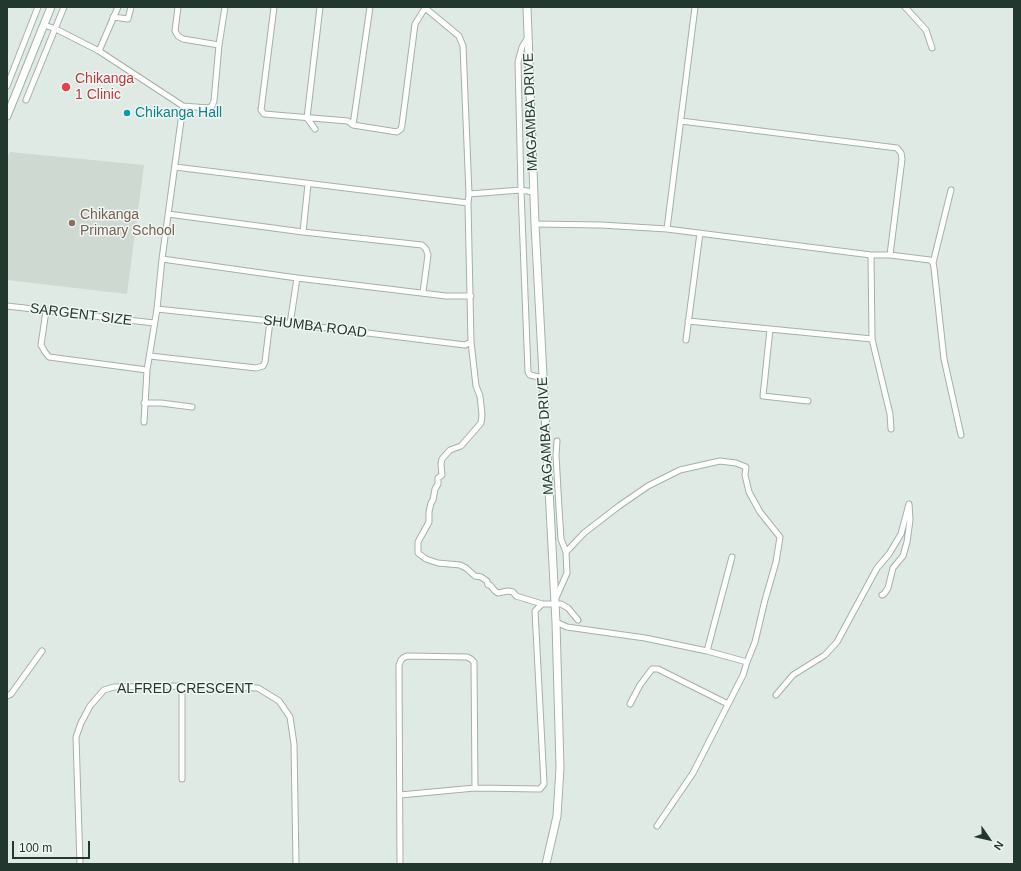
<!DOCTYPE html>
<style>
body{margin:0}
#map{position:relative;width:1021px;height:871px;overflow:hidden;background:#e0eae4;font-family:Arial,sans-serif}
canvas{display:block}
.frame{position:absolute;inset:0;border:8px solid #22382f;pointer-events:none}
.north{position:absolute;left:969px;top:819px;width:40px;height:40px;-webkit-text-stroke:3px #f0f6f2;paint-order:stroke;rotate:124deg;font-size:11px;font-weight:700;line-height:16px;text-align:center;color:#22382f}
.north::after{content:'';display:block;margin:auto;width:14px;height:18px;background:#22382f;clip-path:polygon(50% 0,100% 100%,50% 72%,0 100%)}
.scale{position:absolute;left:12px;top:841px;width:78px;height:18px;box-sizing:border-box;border:2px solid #22382f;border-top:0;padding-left:5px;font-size:12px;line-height:14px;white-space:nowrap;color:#22382f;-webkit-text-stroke:3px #f0f6f2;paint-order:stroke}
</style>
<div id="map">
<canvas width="1021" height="871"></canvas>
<div class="frame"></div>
<div class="north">N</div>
<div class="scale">100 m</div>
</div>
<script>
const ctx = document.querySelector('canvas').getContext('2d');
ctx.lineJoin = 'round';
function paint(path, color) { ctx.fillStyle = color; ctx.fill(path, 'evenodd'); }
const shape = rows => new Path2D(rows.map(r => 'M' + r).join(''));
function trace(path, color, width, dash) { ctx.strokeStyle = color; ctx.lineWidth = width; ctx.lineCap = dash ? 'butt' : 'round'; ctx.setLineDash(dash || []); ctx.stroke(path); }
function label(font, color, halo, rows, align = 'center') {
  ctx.font = font + ' Arial,sans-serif'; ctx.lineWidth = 3; ctx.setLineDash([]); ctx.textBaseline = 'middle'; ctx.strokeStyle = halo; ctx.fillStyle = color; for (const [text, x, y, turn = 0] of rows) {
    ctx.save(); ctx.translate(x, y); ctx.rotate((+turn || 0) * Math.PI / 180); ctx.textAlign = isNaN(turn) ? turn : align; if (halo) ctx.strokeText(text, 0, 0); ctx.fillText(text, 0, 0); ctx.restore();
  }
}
const built = shape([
 [10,152,144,165,127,294,7,280,7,158]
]);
const street = shape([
 [178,7,175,31,178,36,183,39,219,45,214,101,212,106,208,108,183,106],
 [274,7,261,110,264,114,348,121,353,125,397,132,401,129,402,125,415,24,425,8],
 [424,7,459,36,463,46,469,194,468,203,471,342,476,386,480,396,482,415,481,423,461,446,450,450,442,459,441,464,442,475,438,478,438,484,435,489,433,500,431,503,429,512,429,522,418,542,418,553,426,559,438,563,460,565,466,568,475,576,481,577,487,581,488,585,490,585,495,591,498,593,508,591,513,592,516,596,542,604],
 [905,7,926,30,932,48],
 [113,17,128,19,131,7],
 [44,25,56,29,99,51,183,106,162,259,157,309,147,370,144,422],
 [528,37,522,47,518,62,521,190,528,372,530,375,543,378],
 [219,45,225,7],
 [99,51,118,7],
 [7,86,38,7],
 [26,100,64,7],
 [681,121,897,148,901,153,902,159,890,255],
 [353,125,370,7],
 [315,129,307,118,320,7],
 [175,167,468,203],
 [469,194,521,190,533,192],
 [168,214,303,232,422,245,426,249,428,255,423,292],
 [535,224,601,225,667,229,871,255,890,255,930,260,933,263,934,268,944,359,961,435],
 [667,229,695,7],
 [303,232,308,184],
 [162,259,297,278,446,296,471,296],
 [933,263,951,190],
 [7,306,154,323],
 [157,309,270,321,465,345,471,342],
 [46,311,41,345,45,352,49,357,147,370],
 [688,321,872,339,871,255],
 [290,324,297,278],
 [770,329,763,396,808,401],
 [872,339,890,414,891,429],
 [686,340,700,233],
 [150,356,256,368,263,366,265,362,270,321],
 [144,403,161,403,192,407],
 [557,441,556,455,559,508,561,539,566,552],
 [556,598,567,573,566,552,584,533,619,506,648,486,680,470,720,461,736,463,746,467,745,475,749,492,760,512,780,537,776,562,765,600,755,642,747,662],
 [556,622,567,627,645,638,707,651,747,662,743,675,693,773,657,826],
 [707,651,732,557],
 [776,695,793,675,825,655,837,642,877,568,889,554,901,534,909,504,910,520,907,542,903,556,893,568,888,588,884,594,882,595],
 [7,696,11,694,42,651],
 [630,704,640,685,652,669,658,669,728,704],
 [182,779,182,686],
 [400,795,475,788,540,789,544,784,535,611,542,604,561,604,568,608,578,620],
 [80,864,76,737,81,723,90,706,104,690,114,687,182,686,258,688,279,701,290,717,294,744,296,864],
 [400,864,399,665,401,660,403,658,407,656,467,657,471,659,474,662,475,788]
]);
const secondary = shape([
 [527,7,535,224,556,622,560,768,557,816,546,864],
 [7,116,51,7]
]);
const markers = [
 [66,87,5,"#e0444e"],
 [127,113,4,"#0f9aa8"],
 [72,223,4,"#8d6e63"]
];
const healthNames = [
 ["Chikanga",75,79],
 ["1 Clinic",75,95]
];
const streetNames = [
 ["MAGAMBA DRIVE",531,112,-92],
 ["SARGENT SIZE",81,315,7],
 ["SHUMBA ROAD",315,327,7],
 ["MAGAMBA DRIVE",546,436,-93],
 ["ALFRED CRESCENT",185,689]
];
const cultureNames = [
 ["Chikanga Hall",135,113]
];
const educationNames = [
 ["Chikanga",80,215],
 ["Primary School",80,231]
];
paint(built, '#ced9d2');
trace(street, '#a3b1aa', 7);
trace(secondary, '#a0b4a9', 9);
trace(street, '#fff', 5);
trace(secondary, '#fff', 7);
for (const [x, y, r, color] of markers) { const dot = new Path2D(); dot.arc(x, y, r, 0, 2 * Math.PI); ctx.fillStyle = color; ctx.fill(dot); trace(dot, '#f0f6f2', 1.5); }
label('14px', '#be3a42', '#f0f6f2', healthNames, 'left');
label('14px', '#22382f', '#f0f6f2', streetNames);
label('14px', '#0d838f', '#f0f6f2', cultureNames, 'left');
label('14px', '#785e54', '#f0f6f2', educationNames, 'left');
</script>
